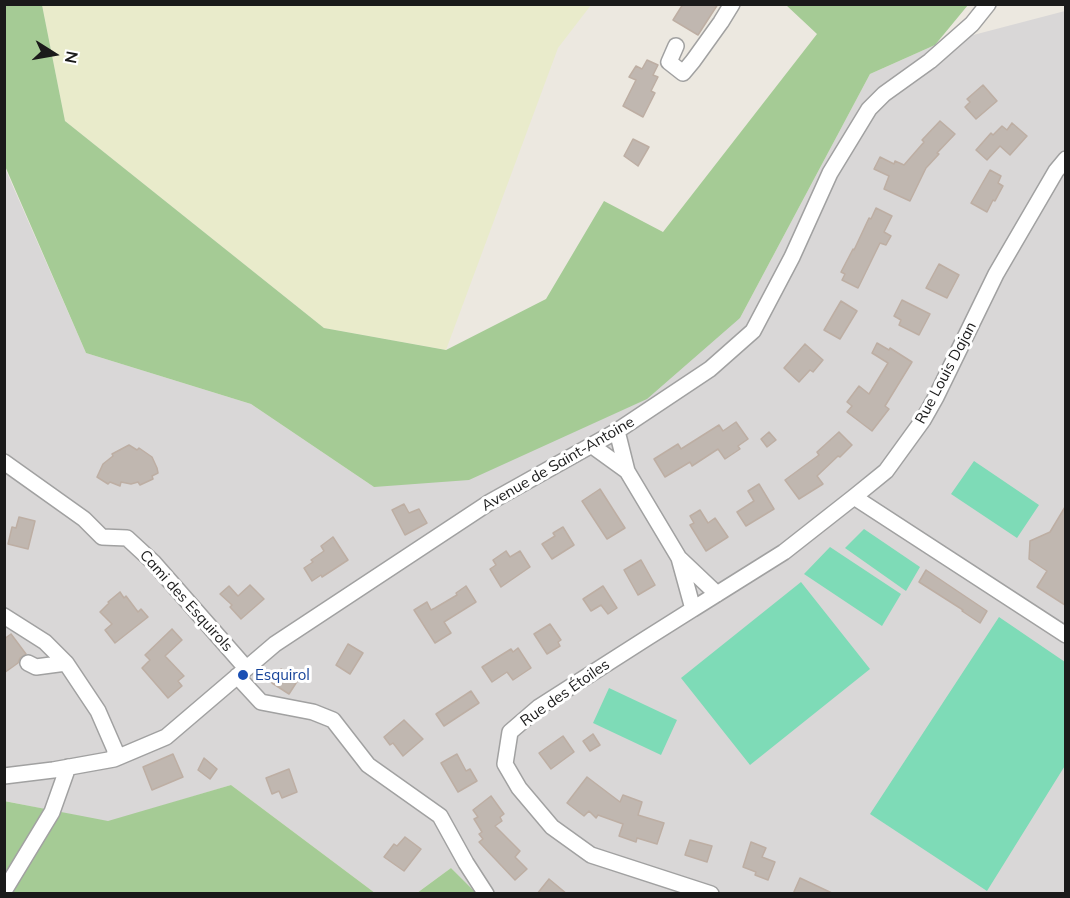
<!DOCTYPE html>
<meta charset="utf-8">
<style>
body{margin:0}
#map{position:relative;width:1070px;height:898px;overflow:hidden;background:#ece8e0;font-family:Mulish,sans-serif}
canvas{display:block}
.frame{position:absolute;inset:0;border:6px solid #1a1a1a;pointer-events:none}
.north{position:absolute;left:24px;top:24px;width:60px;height:60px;-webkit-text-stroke:4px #fff;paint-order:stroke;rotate:101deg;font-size:16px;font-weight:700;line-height:24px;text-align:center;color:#1a1a1a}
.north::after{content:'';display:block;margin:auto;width:21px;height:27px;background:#1a1a1a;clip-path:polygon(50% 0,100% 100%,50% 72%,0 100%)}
</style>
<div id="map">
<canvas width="1070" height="898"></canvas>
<div class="frame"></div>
<div class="north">N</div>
</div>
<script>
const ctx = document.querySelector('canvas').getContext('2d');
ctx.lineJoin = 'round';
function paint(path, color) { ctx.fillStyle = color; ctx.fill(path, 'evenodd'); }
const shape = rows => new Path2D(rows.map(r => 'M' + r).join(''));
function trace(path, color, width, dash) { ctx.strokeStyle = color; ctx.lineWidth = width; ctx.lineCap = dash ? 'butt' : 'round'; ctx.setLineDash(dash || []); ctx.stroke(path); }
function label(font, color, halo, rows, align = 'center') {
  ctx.font = font + ' Mulish,sans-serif'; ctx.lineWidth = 6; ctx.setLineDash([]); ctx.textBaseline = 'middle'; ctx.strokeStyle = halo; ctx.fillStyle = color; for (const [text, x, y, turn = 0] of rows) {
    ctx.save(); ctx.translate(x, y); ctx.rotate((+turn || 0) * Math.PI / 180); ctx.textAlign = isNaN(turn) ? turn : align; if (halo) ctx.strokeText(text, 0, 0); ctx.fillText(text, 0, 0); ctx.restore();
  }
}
const residential = shape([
 [1065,11,1065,893,476,894,451,868,417,893,375,893,231,785,108,822,5,801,4,166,86,353,251,404,374,487,740,318,870,74,935,45]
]);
const farmland = shape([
 [42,5,591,5,558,48,446,350,324,328,65,121]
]);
const forest = shape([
 [4,5,42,5,65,121,324,328,446,350,546,299,604,201,663,232,817,34,786,5,968,5,935,45,870,74,740,318,647,399,469,480,374,487,251,404,86,353,5,166],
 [231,785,375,893,5,893,4,801,108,821],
 [451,868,476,893,417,893]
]);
const pitch = shape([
 [974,461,1039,505,1017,538,951,494],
 [864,529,920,567,906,591,845,548],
 [830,547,901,594,882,626,804,574],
 [801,582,870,669,750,765,681,678],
 [999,617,1065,662,1066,764,987,891,870,814],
 [609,688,677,720,661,755,593,723]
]);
const building = shape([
 [683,4,718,4,698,35,673,20,683,4],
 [647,60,658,65,653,75,658,77,651,91,655,93,643,117,623,106,636,80,629,77,636,66,642,69,647,60],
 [983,85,997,101,976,119,965,107,970,102,967,99,983,85],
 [940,121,955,134,937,153,939,154,926,168,910,201,884,189,889,176,874,169,880,157,894,164,895,161,904,165,924,142,922,140,940,121],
 [1012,123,1027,136,1010,155,1000,146,987,160,976,150,991,133,993,135,1002,126,1007,130,1012,123],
 [633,139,649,147,638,166,624,156,633,139],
 [990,170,1001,176,998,183,1003,186,995,201,993,200,987,212,971,203,990,170],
 [876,208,892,216,884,232,891,236,886,245,880,243,858,288,842,280,845,274,841,272,853,249,854,250,869,218,871,219,876,208],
 [939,264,959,275,947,298,926,288,939,264],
 [902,300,930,314,919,335,899,325,901,320,894,316,902,300],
 [841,301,857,311,840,339,824,330,841,301],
 [877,343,889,350,890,348,912,362,885,406,889,409,872,431,847,412,852,406,847,402,859,386,869,394,888,363,872,353,877,343],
 [805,344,823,360,813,372,810,370,799,382,784,368,805,344],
 [736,422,748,439,738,446,740,449,725,459,718,449,692,466,690,462,665,477,654,459,678,444,681,449,719,425,723,431,736,422],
 [769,432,776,440,767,447,761,439,769,432],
 [839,432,852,445,840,457,838,456,817,476,823,484,799,499,785,480,819,455,817,452,839,432],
 [129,445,137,450,139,448,152,457,157,468,158,473,152,476,153,479,140,485,138,482,131,484,121,482,120,486,110,482,108,484,97,477,103,464,113,456,112,454,129,445],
 [759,484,774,509,746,526,737,512,754,501,748,491,759,484],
 [600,489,625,528,607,539,582,501,600,489],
 [404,504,409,513,419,509,427,523,405,535,392,510,404,504],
 [1065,507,1065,605,1037,587,1047,571,1029,559,1030,541,1050,532,1065,507],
 [700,510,708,523,715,518,728,537,706,551,690,525,694,523,690,516,700,510],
 [19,517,35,521,28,549,8,544,12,527,16,528,19,517],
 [563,527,574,545,552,559,542,544,555,536,553,533,563,527],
 [333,537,348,560,322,577,321,575,312,581,304,568,313,562,311,560,324,551,321,546,333,537],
 [506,551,510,557,520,551,530,567,501,587,490,569,496,565,493,560,506,551],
 [641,560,655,585,638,595,624,570,641,560],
 [926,570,987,611,980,623,962,611,963,610,919,582,926,570],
 [250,585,264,599,241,619,230,607,232,605,220,594,229,586,238,596,250,585],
 [466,586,476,602,444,622,451,633,435,643,414,610,427,602,431,610,435,608,457,595,456,593,466,586],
 [603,586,617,608,608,614,601,605,591,611,583,599,603,586],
 [120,592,124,598,126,596,138,612,141,609,148,617,115,643,105,630,112,624,100,612,109,603,108,602,120,592],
 [550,624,561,640,558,642,560,646,547,654,534,634,550,624],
 [172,629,182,640,165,656,184,676,178,681,182,686,168,698,142,668,150,660,145,655,172,629],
 [11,634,26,654,20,658,18,663,4,673,4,639,11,634],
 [348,644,363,653,350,674,336,665,348,644],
 [518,648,531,668,513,680,507,672,492,682,482,667,511,649,513,652,518,648],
 [281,669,298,680,289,694,272,683,281,669],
 [471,691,479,703,444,726,436,714,471,691],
 [404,720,423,739,403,756,393,743,390,745,384,737,404,720],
 [593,734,600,745,590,751,583,741,593,734],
 [563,736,574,752,551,769,539,753,563,736],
 [173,754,183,777,152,790,143,767,173,754],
 [457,754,466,771,470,769,477,781,458,792,441,763,457,754],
 [204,758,217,769,210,779,198,770,204,758],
 [289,769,297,792,282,798,279,791,272,794,266,778,289,769],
 [587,777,620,802,623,795,642,802,638,815,664,823,657,844,637,838,636,842,619,836,623,824,598,815,596,818,589,811,584,816,567,803,587,777],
 [491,796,504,814,500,817,502,821,495,826,520,851,515,857,527,869,515,880,479,842,483,839,479,834,482,832,474,819,478,817,473,810,491,796],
 [405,837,421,849,404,871,384,857,394,844,397,846,405,837],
 [690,840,712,846,707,862,685,855,690,840],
 [751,842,766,848,762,857,775,862,768,880,755,875,756,872,743,867,751,842],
 [800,878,834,894,793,894,800,878],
 [549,879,567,894,537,894,549,879]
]);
const minor = shape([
 [676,46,669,62,683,73,693,61,721,22,732,4],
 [617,431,627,471],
 [591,445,627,471,679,558,693,609,647,638,539,707,510,732,505,764,519,788,552,827,591,855,711,894],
 [4,462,84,519,102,537,127,538,153,562,246,668],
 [854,497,1066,635],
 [679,558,717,594],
 [693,609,784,552,854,497,886,471,923,420,936,397,996,274,1056,171,1066,159],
 [4,616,45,642,66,663],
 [28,663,36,667,66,663,98,711,115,750,114,759],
 [237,676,261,702,313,712,333,720,368,765,440,816,466,863,486,894],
 [4,776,53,770,114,759,166,737,275,644,490,502,617,431,710,369,753,331,792,257,830,173,869,109,884,94,930,61,972,24,988,4],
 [4,891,52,812,68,767]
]);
const markers = [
 [243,675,6,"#1a4fb4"]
];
const streetNames = [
 ["Rue Louis Dajan",946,373,-62],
 ["Avenue de Saint-Antoine",558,464,-30],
 ["Cami des Esquirols",186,601,48],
 ["Rue des Étoiles",565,693,-35]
];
const transitNames = [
 ["Esquirol",255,675]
];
paint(residential, '#d9d7d7');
paint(farmland, '#e9ebcb');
paint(forest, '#a5cb95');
paint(pitch, '#7edbb7');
paint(building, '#c0b7b0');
trace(building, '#bdaea3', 1.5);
trace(minor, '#a1a1a1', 18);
trace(minor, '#fff', 15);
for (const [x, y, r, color] of markers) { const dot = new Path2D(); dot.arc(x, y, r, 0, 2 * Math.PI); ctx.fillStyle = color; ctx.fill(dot); trace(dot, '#fff', 2); }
label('15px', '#1a1a1a', '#fff', streetNames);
label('15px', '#164399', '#fff', transitNames, 'left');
</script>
